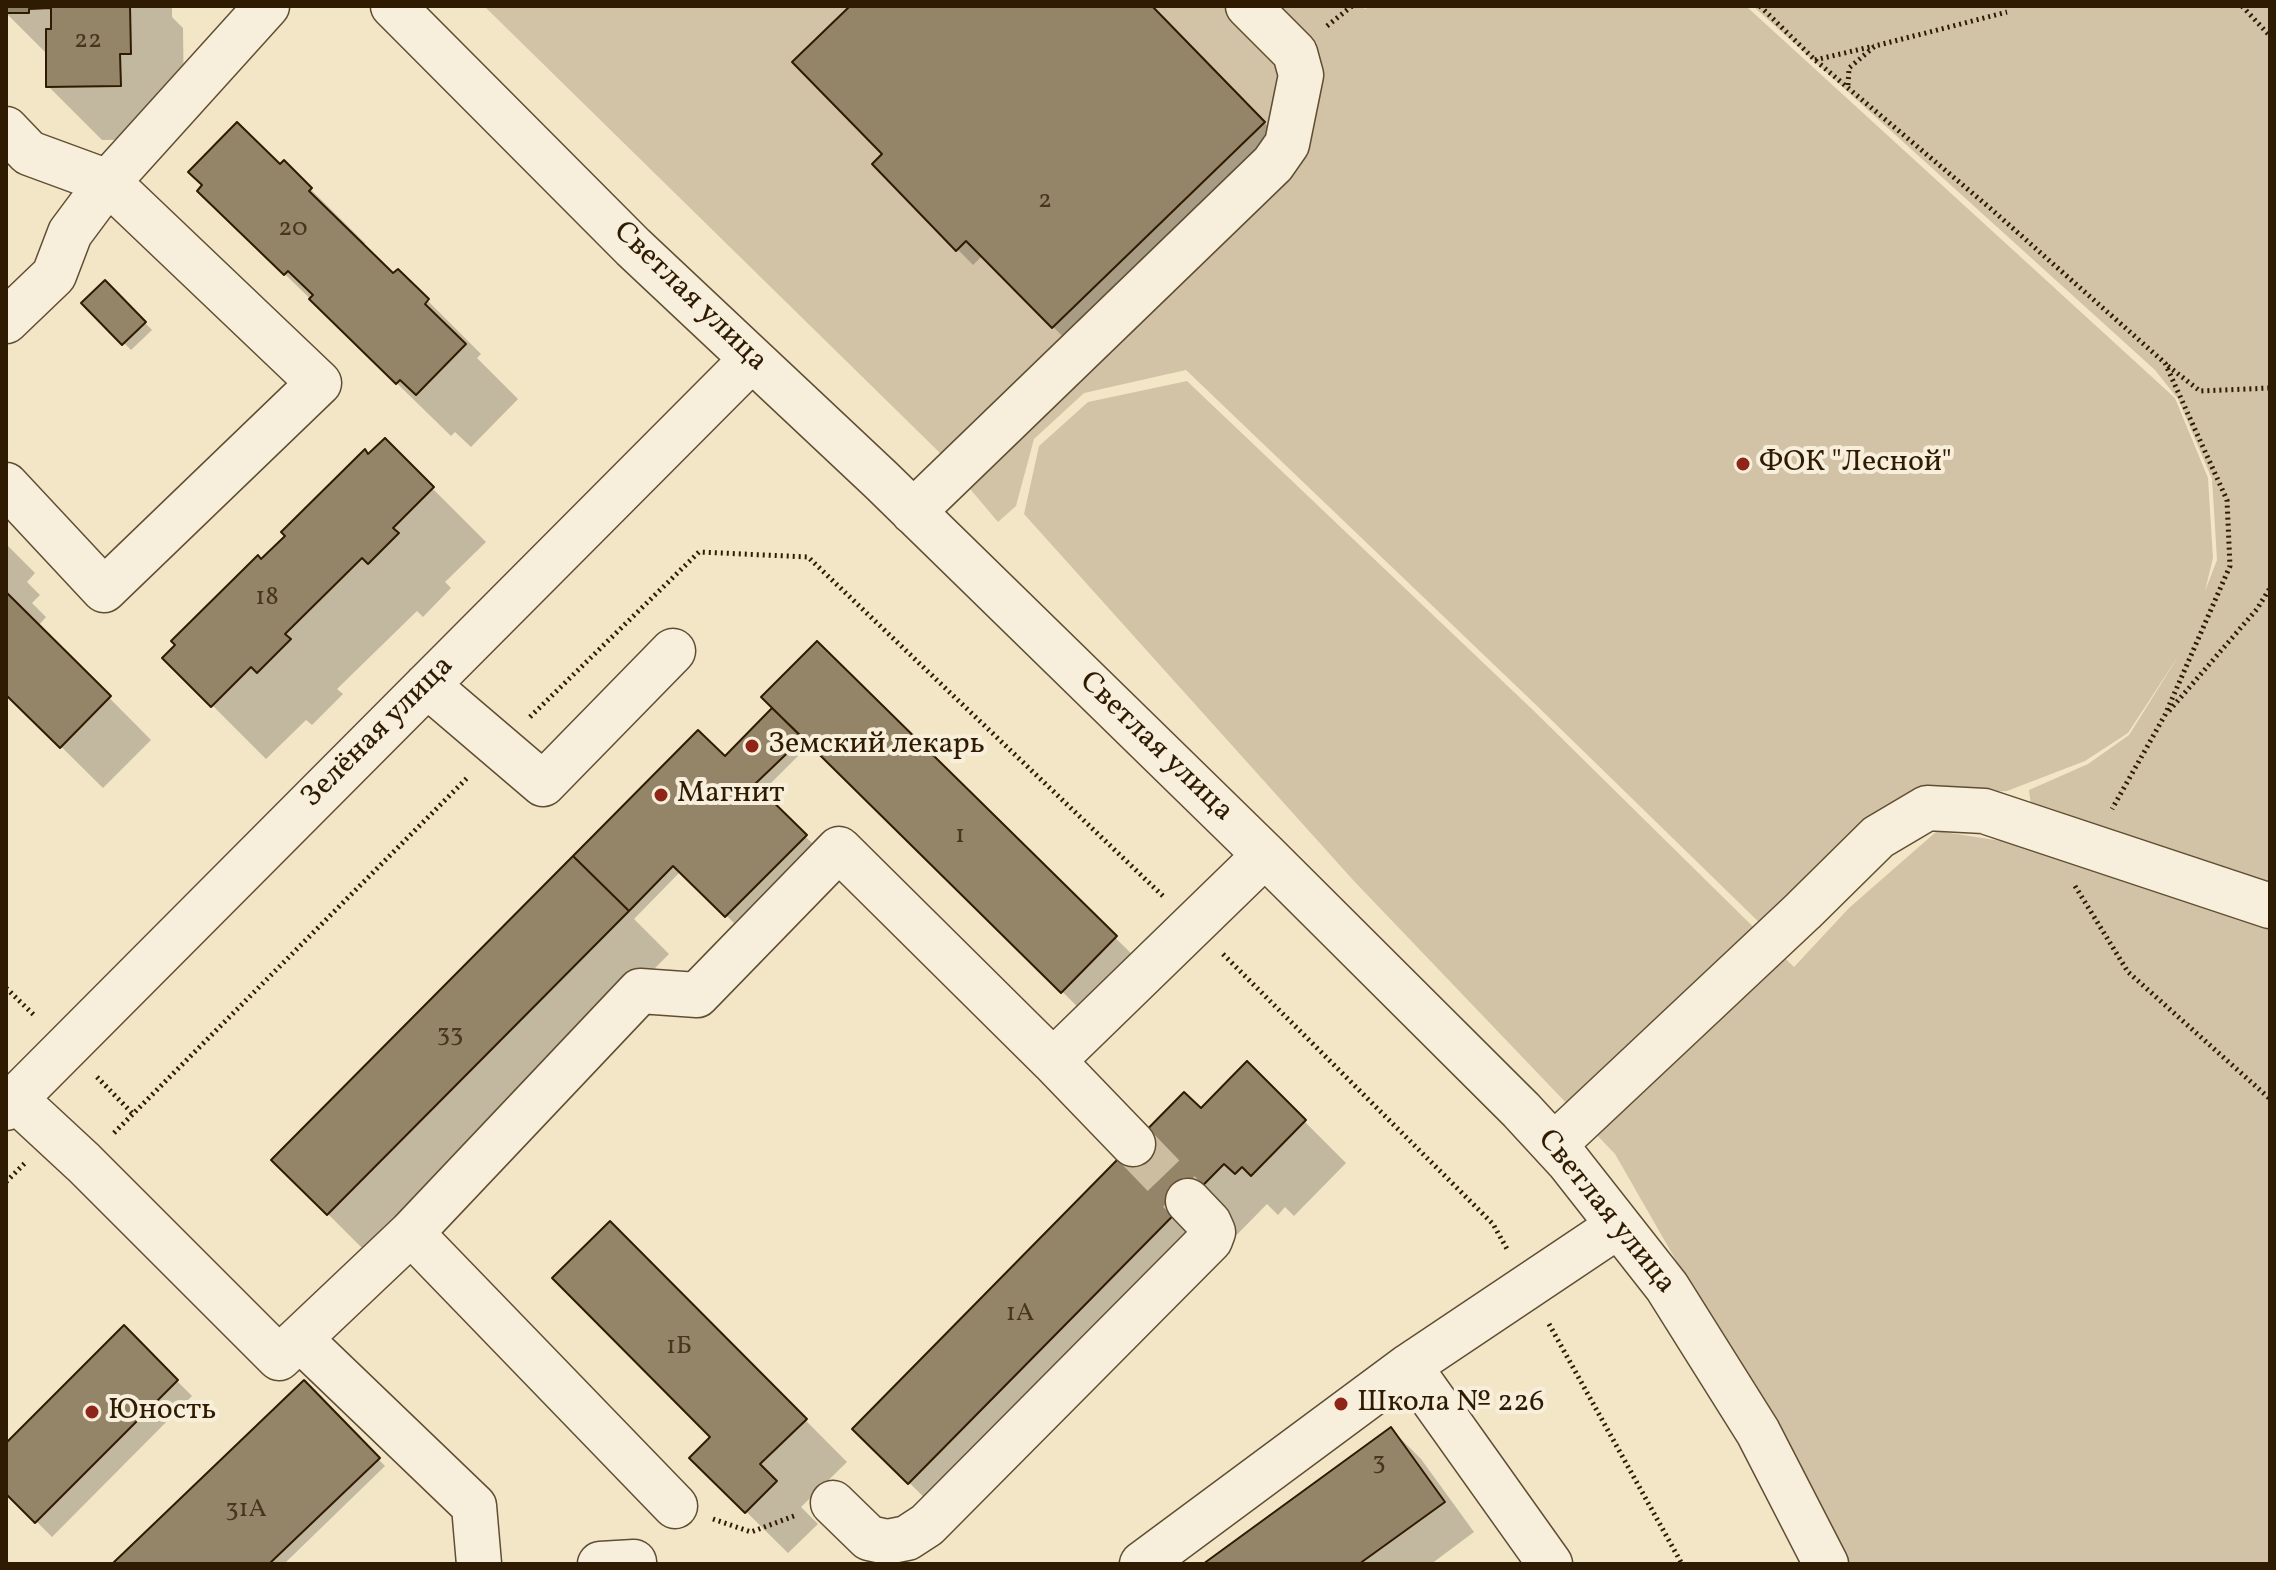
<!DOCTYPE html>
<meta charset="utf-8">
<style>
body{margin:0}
#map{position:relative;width:2276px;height:1570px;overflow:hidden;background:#f3e6c7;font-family:Vollkorn,serif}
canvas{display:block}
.frame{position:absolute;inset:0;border:8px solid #2f1b02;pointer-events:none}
</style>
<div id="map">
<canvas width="2276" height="1570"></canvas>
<div class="frame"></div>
</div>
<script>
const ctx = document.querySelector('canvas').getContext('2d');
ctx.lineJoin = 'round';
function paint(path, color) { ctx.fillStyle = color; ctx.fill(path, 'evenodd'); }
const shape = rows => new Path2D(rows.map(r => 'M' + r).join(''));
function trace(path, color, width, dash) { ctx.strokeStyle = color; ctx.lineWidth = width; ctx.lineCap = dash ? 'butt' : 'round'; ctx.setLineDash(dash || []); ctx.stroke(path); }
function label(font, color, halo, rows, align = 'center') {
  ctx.font = font + ' Vollkorn,serif'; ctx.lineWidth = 8; ctx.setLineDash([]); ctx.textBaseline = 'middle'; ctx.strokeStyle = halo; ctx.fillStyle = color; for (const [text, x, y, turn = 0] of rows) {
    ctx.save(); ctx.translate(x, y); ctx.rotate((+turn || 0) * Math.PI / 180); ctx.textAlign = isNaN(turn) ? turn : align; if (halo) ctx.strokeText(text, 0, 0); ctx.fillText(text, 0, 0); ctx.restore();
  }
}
const green = shape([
 [484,6,1361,6,1365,9,1369,6,1746,6,2175,398,2208,478,2213,558,2205,591,2217,560,2212,479,2178,399,2155,370,1753,6,2270,6,2270,1564,1850,1564,1615,1154,1353,880,1024,514,1039,446,1088,402,1187,381,1535,712,1794,967,1849,908,1937,831,2002,841,2032,814,2029,790,2088,764,2129,735,2181,652,2128,733,2085,761,2007,791,1906,795,1768,931,1534,703,1186,370,1084,393,1034,439,1016,506,998,522,938,451]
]);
const shadow = shape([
 [6,6,172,6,172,17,183,28,184,107,174,139,102,140,48,86,48,55,6,13],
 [853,6,1150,6,1279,138,1068,342,983,255,973,265,874,164,884,154],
 [284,163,365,243,362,246,393,276,398,271,481,354,477,358,518,399,471,447,455,432,451,436,254,244,280,166],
 [105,282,152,330,131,350,84,303],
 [385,441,486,542,445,582,451,588,423,617,417,611,337,689,343,694,312,725,306,720,266,759,165,658],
 [6,544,35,573,27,582,40,595,32,603,46,617,38,626,151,740,103,788,6,692],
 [817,643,1157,979,1104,1033,811,743,761,793,812,843,734,923,681,871,634,919,669,954,370,1256,274,1160,725,759,784,723],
 [1247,1064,1346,1163,1294,1216,1285,1207,1278,1215,1267,1204,952,1525,855,1429,1201,1111],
 [610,1224,847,1462,801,1507,818,1524,788,1553,692,1458,713,1437],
 [124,1328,192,1396,52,1537,6,1491,6,1446],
 [304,1383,385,1466,284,1564,115,1564],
 [1391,1429,1421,1459,1474,1532,1431,1564,1206,1564]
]);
const building = shape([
 [6,6,130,6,131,54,120,54,121,86,46,87,46,29,51,29,51,8,29,9,29,13,6,13,6,6],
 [850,6,1152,6,1265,122,1052,328,966,241,956,251,872,164,882,154,792,62,850,6],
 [237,122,280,164,284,160,312,188,309,191,393,273,398,269,429,299,425,304,466,344,416,395,400,380,396,384,309,299,313,295,288,271,284,275,197,191,202,185,188,172,237,122],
 [105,280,146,322,122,345,81,303,105,280],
 [385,438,434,487,393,528,399,533,368,564,362,558,285,634,291,639,257,673,251,667,211,707,162,658,175,645,171,641,258,555,261,559,285,536,281,532,365,449,368,454,385,438],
 [6,592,111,696,60,748,6,695,6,592],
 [817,641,1117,936,1061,993,761,697,817,641],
 [772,708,803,738,755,784,807,835,725,917,673,866,629,911,573,856,698,730,725,756,772,708],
 [573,856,629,911,327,1215,271,1160,573,856],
 [1247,1061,1306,1120,1251,1176,1242,1167,1235,1174,1224,1164,908,1484,852,1429,1184,1092,1201,1108,1247,1061],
 [610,1221,807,1419,760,1464,777,1481,745,1513,689,1458,710,1437,552,1278,610,1221],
 [124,1325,178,1380,35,1523,6,1494,6,1443,124,1325],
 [304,1380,380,1458,269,1564,112,1564,304,1380],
 [1391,1427,1445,1502,1359,1564,1203,1564,1391,1427]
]);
const minorTunnel = shape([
 [1133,1144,1188,1201]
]);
const path = shape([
 [1760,6,1815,60,1990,208,2165,363,2227,500,2230,566,2165,715,2112,809],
 [2242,6,2270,36],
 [1327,26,1352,6],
 [1815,60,1874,46],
 [1848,85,1849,68,1875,46,2007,12],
 [2168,366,2200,391,2270,388],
 [2169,711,2257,609,2270,588],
 [530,717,699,552,808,557,1164,897],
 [2075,886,2128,972,2270,1099],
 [1223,954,1493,1224,1507,1249],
 [6,988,36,1017],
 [97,1077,133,1114],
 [114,1133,468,777],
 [6,1182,25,1163],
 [1549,1324,1682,1564],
 [713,1519,751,1532,794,1516]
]);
const minor = shape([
 [393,6,633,247,881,480,1265,855,1521,1110,1568,1161,1667,1287,1758,1432,1826,1564],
 [6,129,29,153,108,182,319,383,104,590,6,485],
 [6,321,54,275,70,233,108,182,267,6],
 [913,512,1273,164,1287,144,1301,75,1295,53,1248,6],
 [427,685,543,784,673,651],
 [1053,1061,1133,1144],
 [15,1099,84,1163,279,1358,411,1233],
 [6,1108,752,359],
 [1554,1145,1803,911,1878,837,1927,808,1984,811,2270,906],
 [300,1339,474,1506,479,1564],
 [1409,1366,1550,1564],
 [833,1503,869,1538,887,1542,907,1538,927,1525,1210,1240,1213,1232,1209,1223,1188,1201],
 [675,1506,411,1233,640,991,697,995,839,849,1053,1061,1265,855],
 [600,1564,634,1562,634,1564],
 [1142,1564,1409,1366,1618,1226]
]);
const markers = [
 [1743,464,8,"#8f2418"],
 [752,746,8,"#8f2418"],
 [661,795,8,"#8f2418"],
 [1341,1404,8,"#8f2418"],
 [92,1412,8,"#8f2418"]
];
const numberNames = [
 ["22",88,42],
 ["2",1045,202],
 ["20",293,230],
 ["18",267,599],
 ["1",960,837],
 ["33",450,1036],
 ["1А",1020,1315],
 ["1Б",679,1348],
 ["3",1379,1464],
 ["31А",246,1511]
];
const streetNames = [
 ["Светлая улица",689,298,44],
 ["Зелёная улица",379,733,-45],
 ["Светлая улица",1155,748,44],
 ["Светлая улица",1605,1213,51]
];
const poiNames = [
 ["ФОК \"Лесной\"",1759,464],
 ["Земский лекарь",768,746],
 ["Магнит",677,795],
 ["Школа № 226",1357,1404],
 ["Юность",108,1412]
];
paint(green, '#d2c3a6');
paint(shadow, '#0003');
paint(building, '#958568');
trace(building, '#2f1b02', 2);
trace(minorTunnel, '#ccbda0', 44, [44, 22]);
trace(minor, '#604e33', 47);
trace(path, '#2f1b02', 5, [2, 4]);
trace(minor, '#f7efdb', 44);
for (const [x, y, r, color] of markers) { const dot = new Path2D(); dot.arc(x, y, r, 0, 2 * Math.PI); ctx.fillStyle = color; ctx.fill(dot); trace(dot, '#f7efdb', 3); }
label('26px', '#48361c', null, numberNames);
label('30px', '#2f1b02', '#f7efdb', streetNames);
label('30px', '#2f1b02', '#f7efdb', poiNames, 'left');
</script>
